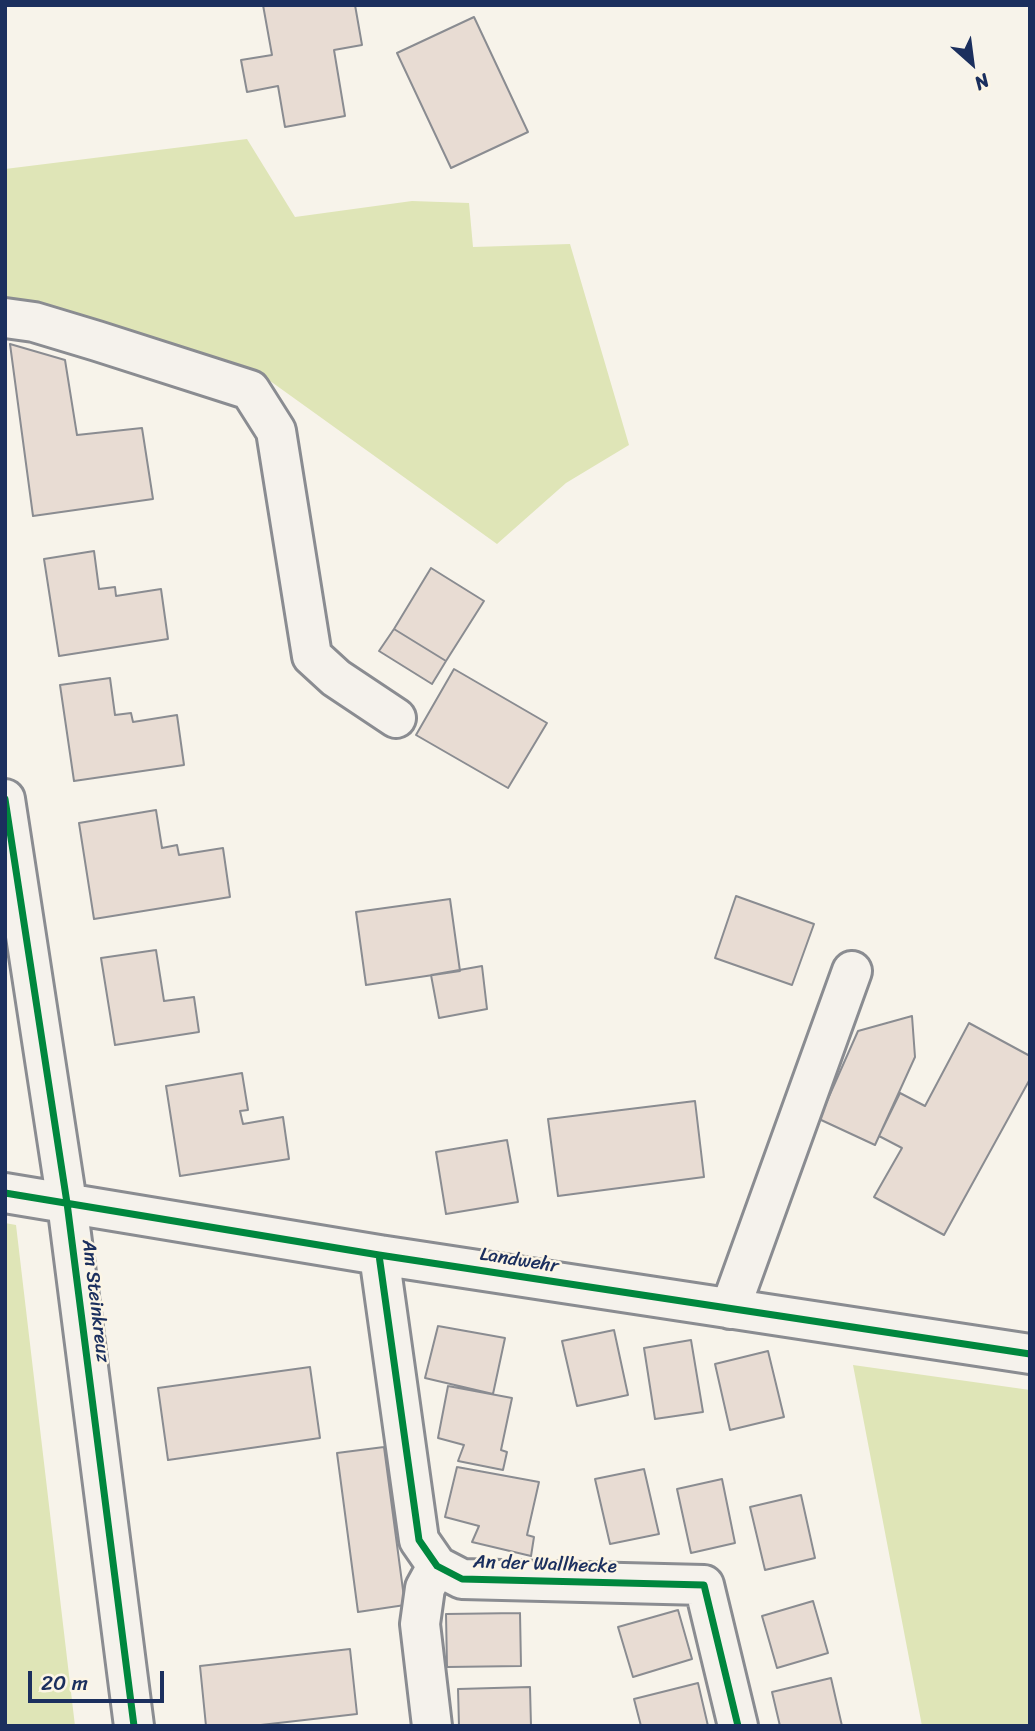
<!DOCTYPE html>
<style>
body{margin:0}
#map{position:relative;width:1035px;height:1731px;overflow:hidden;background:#f7f3ea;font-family:Sriracha,sans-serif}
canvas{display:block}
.frame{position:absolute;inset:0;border:7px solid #1b2f5e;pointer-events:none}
.north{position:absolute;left:937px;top:28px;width:70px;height:70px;-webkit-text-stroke:5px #fcf5e5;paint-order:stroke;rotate:152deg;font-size:19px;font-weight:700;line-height:28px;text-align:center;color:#1b2f5e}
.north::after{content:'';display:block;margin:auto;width:24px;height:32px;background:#1b2f5e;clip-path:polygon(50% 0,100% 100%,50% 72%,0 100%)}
.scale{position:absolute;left:28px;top:1671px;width:136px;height:32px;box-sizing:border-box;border:4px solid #1b2f5e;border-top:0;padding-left:9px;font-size:21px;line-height:24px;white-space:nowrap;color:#1b2f5e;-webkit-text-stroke:5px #fcf5e5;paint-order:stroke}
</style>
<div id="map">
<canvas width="1035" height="1731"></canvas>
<div class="frame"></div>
<div class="north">N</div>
<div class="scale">20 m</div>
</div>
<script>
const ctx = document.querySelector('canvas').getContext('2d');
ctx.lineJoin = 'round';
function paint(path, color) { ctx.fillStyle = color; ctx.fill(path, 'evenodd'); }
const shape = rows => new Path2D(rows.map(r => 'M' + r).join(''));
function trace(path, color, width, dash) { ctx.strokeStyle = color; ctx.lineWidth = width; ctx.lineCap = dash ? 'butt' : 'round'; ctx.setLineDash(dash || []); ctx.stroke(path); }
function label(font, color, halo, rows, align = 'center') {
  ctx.font = font + ' Sriracha,sans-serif'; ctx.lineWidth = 5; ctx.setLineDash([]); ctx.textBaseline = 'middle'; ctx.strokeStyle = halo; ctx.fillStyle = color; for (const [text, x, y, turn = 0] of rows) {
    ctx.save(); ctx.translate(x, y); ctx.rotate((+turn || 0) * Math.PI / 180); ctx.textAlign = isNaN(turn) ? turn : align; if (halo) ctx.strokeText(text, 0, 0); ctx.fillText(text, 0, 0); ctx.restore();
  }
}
const green = shape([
 [247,139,295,217,412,201,469,203,473,247,570,244,629,445,566,483,497,544,259,373,29,313,5,309,5,169],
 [5,1223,16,1225,75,1726,5,1726],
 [853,1365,1030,1390,1030,1726,922,1726]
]);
const building = shape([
 [263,5,355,5,362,45,334,50,345,116,285,127,278,86,247,92,241,60,272,55,263,5],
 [474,17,528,132,451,168,397,53,474,17],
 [10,344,65,360,77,435,142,428,153,499,33,516,10,344],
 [94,551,99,589,115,587,116,596,161,589,168,639,59,656,44,559,94,551],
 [431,568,484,601,446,661,394,629,431,568],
 [394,629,446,661,432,684,379,651,394,629],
 [454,669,547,723,508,788,416,735,454,669],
 [110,678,115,715,131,713,133,722,177,715,184,765,74,781,60,685,110,678],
 [156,810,162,848,177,845,179,855,223,848,230,897,94,919,79,823,156,810],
 [736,896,814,924,792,985,715,958,736,896],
 [450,899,460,971,366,985,356,912,450,899],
 [156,950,164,1001,194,997,199,1032,115,1045,101,958,156,950],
 [482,966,487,1009,439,1018,431,975,482,966],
 [912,1016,915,1057,875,1145,819,1119,858,1031,912,1016],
 [969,1023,1030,1056,1030,1079,944,1235,874,1197,902,1148,879,1136,900,1093,925,1106,969,1023],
 [242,1073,248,1110,240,1111,243,1124,283,1117,289,1159,180,1176,166,1086,242,1073],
 [695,1101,704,1177,558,1196,548,1119,695,1101],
 [507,1140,518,1202,446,1214,436,1152,507,1140],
 [438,1326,505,1338,493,1394,425,1378,438,1326],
 [614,1330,628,1395,577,1406,562,1341,614,1330],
 [691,1340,703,1412,655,1419,644,1348,691,1340],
 [768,1351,784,1417,730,1430,715,1364,768,1351],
 [310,1367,320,1438,168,1460,158,1388,310,1367],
 [448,1386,512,1398,501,1450,507,1452,503,1470,458,1461,464,1445,438,1438,448,1386],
 [384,1447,405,1605,358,1612,337,1453,384,1447],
 [457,1467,539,1482,527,1535,534,1537,531,1556,472,1542,479,1526,445,1517,457,1467],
 [644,1469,659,1534,610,1544,595,1479,644,1469],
 [722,1479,735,1543,691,1553,677,1489,722,1479],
 [801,1495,815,1558,765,1570,750,1507,801,1495],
 [813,1601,828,1653,777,1668,762,1616,813,1601],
 [678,1610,692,1659,633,1677,618,1627,678,1610],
 [520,1613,521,1666,447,1667,446,1614,520,1613],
 [350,1649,357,1714,252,1726,206,1726,200,1666,350,1649],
 [831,1678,842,1726,780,1726,772,1692,831,1678],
 [698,1683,708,1726,641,1726,634,1699,698,1683],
 [530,1687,531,1726,459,1726,458,1689,530,1687]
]);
const minor = shape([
 [5,318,34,322,97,341,250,390,276,431,312,656,336,678,396,718],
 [5,799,67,1203,134,1726],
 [5,1193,379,1255,1030,1354],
 [379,1255,419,1540,437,1566,462,1579,704,1585,738,1726],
 [730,1309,852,971],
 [432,1726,420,1624,425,1588,437,1566]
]);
const cycleway = shape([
 [5,799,67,1203,134,1726],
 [5,1193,379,1255,1030,1354],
 [379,1255,419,1540,437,1566,462,1579,704,1585,738,1726]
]);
const streetNames = [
 ["Landwehr",519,1261,9],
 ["Am Steinkreuz",95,1301,83],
 ["An der Wallhecke",545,1565,2]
];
paint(green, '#dfe5b7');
paint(building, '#e8dcd3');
trace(building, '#8a8c91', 2);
trace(minor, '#8a8c91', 44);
trace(minor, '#f5f2ec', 38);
trace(cycleway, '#00873e', 7);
label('19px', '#1b2f5e', '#fcf5e5', streetNames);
</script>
